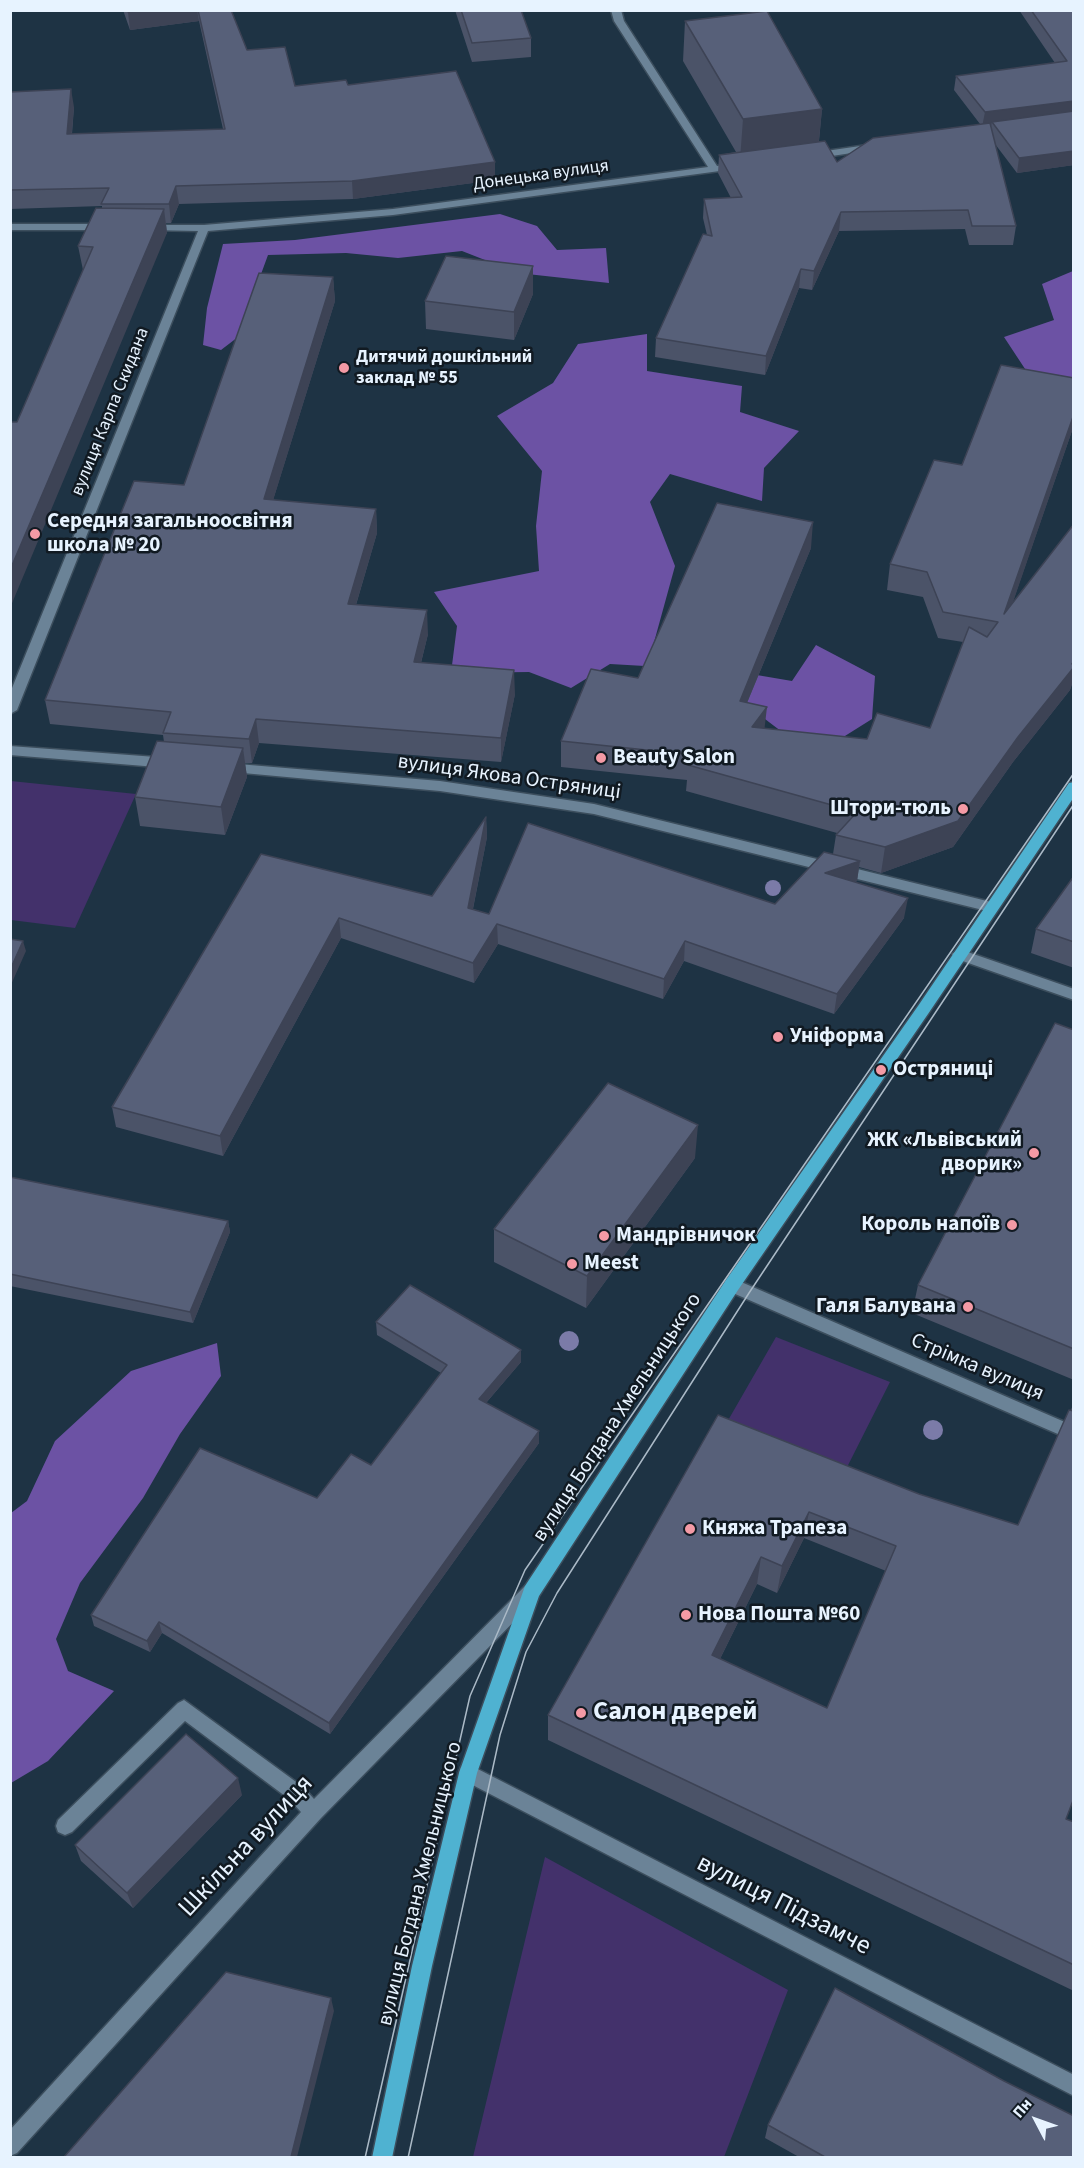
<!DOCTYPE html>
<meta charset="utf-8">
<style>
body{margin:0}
#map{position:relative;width:1084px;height:2168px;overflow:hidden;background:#1e3344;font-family:"Source Sans 3",sans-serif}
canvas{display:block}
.frame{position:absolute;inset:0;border:12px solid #e7f3ff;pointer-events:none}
.north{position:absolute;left:1006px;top:2090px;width:60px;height:60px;-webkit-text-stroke:4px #111a22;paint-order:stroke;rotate:311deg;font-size:16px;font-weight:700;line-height:24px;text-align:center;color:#e7f3ff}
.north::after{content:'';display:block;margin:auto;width:21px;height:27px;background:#e7f3ff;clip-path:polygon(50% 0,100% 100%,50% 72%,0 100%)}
</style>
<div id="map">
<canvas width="1084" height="2168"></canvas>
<div class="frame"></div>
<div class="north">Пн</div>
</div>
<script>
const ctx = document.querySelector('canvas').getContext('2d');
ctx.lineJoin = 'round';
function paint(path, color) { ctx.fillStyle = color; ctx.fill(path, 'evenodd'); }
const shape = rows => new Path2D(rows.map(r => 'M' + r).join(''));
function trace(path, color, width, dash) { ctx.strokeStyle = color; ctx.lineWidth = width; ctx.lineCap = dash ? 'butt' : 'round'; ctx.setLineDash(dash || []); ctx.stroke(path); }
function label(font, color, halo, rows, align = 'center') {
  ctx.font = font + ' "Source Sans 3",sans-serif'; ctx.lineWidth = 5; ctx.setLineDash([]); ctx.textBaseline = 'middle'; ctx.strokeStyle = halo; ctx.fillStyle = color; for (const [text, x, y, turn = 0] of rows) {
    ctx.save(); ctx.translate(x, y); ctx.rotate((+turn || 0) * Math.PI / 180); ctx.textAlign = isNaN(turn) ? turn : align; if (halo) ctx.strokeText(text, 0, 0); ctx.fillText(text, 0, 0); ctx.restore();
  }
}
const green = shape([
 [11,781,136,794,75,928,11,920],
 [776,1337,890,1382,835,1491,715,1443],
 [545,1857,788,1990,724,2157,473,2157]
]);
const forest = shape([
 [500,214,537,226,557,250,606,248,609,283,518,273,462,251,398,258,346,253,268,255,238,337,221,350,203,345,207,308,223,244,295,240],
 [1073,271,1073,390,1029,375,1004,337,1054,320,1042,284],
 [647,334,647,371,742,386,740,412,799,431,764,468,762,501,670,474,650,502,675,566,653,646,698,665,792,681,816,645,875,676,872,719,829,746,786,735,740,700,662,667,610,664,571,688,529,672,451,673,457,626,434,592,539,571,536,526,542,471,497,416,553,383,578,344],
 [217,1343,221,1376,180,1434,143,1498,80,1583,56,1639,68,1671,114,1691,48,1761,11,1783,11,1513,27,1501,55,1441,131,1371]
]);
const minor = shape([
 [611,10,621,10,624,21,717,166,738,163,743,166,742,168,393,215,208,231,17,710,10,714,10,693,198,231,147,230,142,227,143,225,204,225,393,209,708,167,614,21,611,10],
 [874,144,879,147,878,149,812,159,807,156,812,153,874,144],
 [10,224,105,224,110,227,105,230,10,230,10,224],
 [10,746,169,758,176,763,169,768,10,755,10,746],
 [226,763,440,781,594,804,991,902,998,907,991,912,594,814,440,791,221,771,219,768,226,763],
 [959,949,1074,989,1074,1000,954,958,952,954,959,949],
 [732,1278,1074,1426,1074,1441,726,1290,724,1285,726,1280,732,1278],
 [531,1584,537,1586,540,1592,537,1598,321,1818,17,2153,10,2156,10,2130,301,1812,289,1799,185,1721,72,1832,65,1835,58,1832,56,1826,58,1820,178,1703,184,1700,303,1787,314,1799,525,1586,531,1584],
 [468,1764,1074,2075,1074,2096,461,1779,459,1773,461,1767,468,1764]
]);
const major = shape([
 [1074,782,1074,797,928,1014,738,1290,539,1596,477,1773,432,1966,392,2158,372,2158,412,1966,459,1773,525,1586,726,1280,918,1006,1069,783,1074,782]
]);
const tram = shape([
 [365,2158,470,1696,525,1570,1074,773],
 [408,2158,500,1735,526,1652,557,1593,749,1293,1074,804]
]);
const trees = [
 [773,888,8],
 [569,1341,10],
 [933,1430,10]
];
const wall = shape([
 [123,10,231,10,247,50,295,86,348,85,495,162,495,180,353,199,179,204,171,223,166,223,167,233,17,422,83,270,78,246,102,208,102,206,10,209,10,92,74,107,72,134,223,129,199,21,130,30],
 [455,10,521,10,531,38,531,57,472,62],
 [1019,10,1074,10,1074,165,1017,173,995,144,1016,226,1013,245,969,245,965,229,839,231,812,290,799,288,765,375,655,357,656,338,707,235,703,218,704,199,731,198,718,173,719,155,736,152,683,61,685,21,822,109,819,141,837,162,980,124,954,90,956,76,1055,63],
 [533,266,533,294,514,340,426,329,425,301],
 [333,277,335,301,273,500,376,509,377,533,356,605,428,634,421,663,515,694,501,762,259,743,252,763,245,763,247,777,225,835,140,826,135,797,164,742,163,735,50,724,45,700,184,485],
 [1074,378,1074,425,1012,604,1074,524,1074,678,1070,690,1013,762,953,847,881,873,859,867,857,881,855,882,904,918,834,1014,684,961,663,999,498,944,474,983,341,938,223,1156,116,1127,112,1107,261,854,432,896,486,817,487,837,473,909,489,914,775,904,833,854,836,835,837,833,686,791,687,780,561,767,561,741,638,678,811,548,747,703,764,729,867,739,930,728,963,642,938,638,923,597,887,590,890,564,962,465],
 [1074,876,1074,968,1031,953,1036,929],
 [1074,1030,1074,1380,912,1313,918,1285],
 [695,1158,586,1308,494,1262,494,1229],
 [10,1177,228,1221,230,1232,193,1323,10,1286],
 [376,1322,521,1362,486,1403,539,1443,330,1734,162,1633,150,1652,94,1626,91,1615,317,1498,371,1465,441,1373,377,1335],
 [1074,1402,1074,1798,1066,1819,1074,1822,1074,1991,548,1740,548,1715,718,1415,919,1494,1018,1525,1071,1410],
 [804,1538,886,1571,827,1708,720,1659,757,1584,777,1593],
 [242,1795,133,1908,81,1861,75,1845],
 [1004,2081,1074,2157,799,2157,765,2138,768,2125]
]);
const shadedWall = shape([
 [142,10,197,10,199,21,130,30,128,12],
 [71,89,74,107,70,152,67,134],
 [1074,101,1074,115,992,122,991,126,982,127,985,112],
 [822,109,818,149,740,160,743,119],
 [1074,151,1074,165,1017,173,1019,158],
 [495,162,495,180,353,199,352,181],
 [176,186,179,204,171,223,169,204],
 [164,209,167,233,10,608,10,570],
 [841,212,839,231,812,290,814,271],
 [533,266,533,294,514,340,514,312],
 [801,269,799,288,765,375,766,356],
 [333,277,335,301,266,523,264,499],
 [1074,414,1074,425,1000,640,1004,614],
 [376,509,377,533,349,628,348,604],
 [813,522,811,548,737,727,740,701],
 [427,610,428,634,415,686,414,662],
 [1074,661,1074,678,1070,690,1013,762,953,847,881,873,885,847,1018,737],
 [514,670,515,694,501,762,501,738],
 [767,707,764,733,752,727],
 [256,719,259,743,252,763,249,739],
 [243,748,247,777,225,835,221,807],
 [486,817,487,837,469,928,468,908],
 [860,861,857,881,823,894,825,873],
 [908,898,904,918,834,1014,837,994],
 [339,918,341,938,223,1156,220,1136],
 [497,924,498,944,474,983,473,963],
 [23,941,26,951,10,987,10,970],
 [685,941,684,961,663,999,664,979],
 [698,1125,695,1158,586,1308,587,1276],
 [228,1221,230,1232,193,1323,190,1312],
 [521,1350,521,1362,479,1411,479,1399],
 [539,1431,539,1443,330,1734,329,1723],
 [809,1512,804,1538,777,1593,782,1566],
 [761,1557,757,1584,709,1681,712,1655],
 [159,1622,162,1633,150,1652,147,1641],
 [238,1778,242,1795,133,1908,127,1893],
 [331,1998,334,2011,297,2157,291,2157]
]);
const building = shape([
 [127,10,142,10,128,12,127,10],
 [198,10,231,10,247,50,285,47,295,86,346,80,348,85,456,71,495,162,352,181,176,186,169,204,101,204,109,188,10,190,10,92,71,89,67,134,225,129,198,10],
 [461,10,521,10,531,38,472,43,461,10],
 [1031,10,1074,10,1074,101,985,112,956,76,1067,61,1031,10],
 [767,11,822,109,743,119,685,21,767,11],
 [1074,111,1074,151,1019,158,992,122,1074,111],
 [990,123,1016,226,972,226,968,210,841,212,814,271,801,269,766,356,656,338,703,234,712,236,704,199,742,197,719,155,825,141,837,162,873,138,990,123],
 [96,208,164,209,10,570,10,422,17,422,93,247,78,246,96,208],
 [446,256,533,266,514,312,425,301,446,256],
 [259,273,333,277,264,499,376,509,348,604,427,610,414,662,514,670,501,738,256,719,249,739,163,733,171,712,45,700,134,481,184,485,259,273],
 [1001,365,1074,378,1074,414,1004,614,1074,524,1074,661,1072,664,1074,664,1074,667,1018,737,958,821,885,847,836,835,857,812,688,765,694,755,561,741,591,669,638,678,717,503,813,522,740,701,767,707,752,727,867,739,877,713,930,728,969,627,987,637,998,622,943,612,927,572,890,564,934,460,962,465,1001,365],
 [157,741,243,748,221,807,135,797,157,741],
 [486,817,468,908,489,914,528,823,775,904,824,852,860,861,825,873,908,898,837,994,685,941,664,979,497,924,473,963,339,918,220,1136,112,1107,261,854,432,896,486,817],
 [1074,876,1074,942,1036,929,1074,876],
 [10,939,23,941,10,970,10,939],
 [1055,1023,1074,1030,1074,1349,918,1285,1055,1023],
 [608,1083,698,1125,587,1276,494,1229,608,1083],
 [10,1177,228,1221,190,1312,10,1274,10,1177],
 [410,1285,521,1350,479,1399,539,1431,329,1723,159,1622,147,1641,91,1615,200,1448,317,1498,351,1454,371,1465,447,1365,376,1322,410,1285],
 [1069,1410,1074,1411,1074,1798,1066,1819,1074,1822,1074,1965,548,1715,718,1415,919,1494,1018,1525,1069,1410],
 [809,1512,896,1546,827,1708,712,1655,761,1557,782,1566,809,1512],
 [186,1734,238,1778,127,1893,75,1845,186,1734],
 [226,1972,331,1998,291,2157,64,2157,226,1972],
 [835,1988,1004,2081,1074,2116,1074,2157,825,2157,768,2125,835,1988]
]);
const markers = [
 [344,368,6,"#f49aa5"],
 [35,534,6,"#f49aa5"],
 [601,758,6,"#f49aa5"],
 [963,809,6,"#f49aa5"],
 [778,1037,6,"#f49aa5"],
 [881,1070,6,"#f49aa5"],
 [1034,1153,6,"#f49aa5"],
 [1012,1225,6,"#f49aa5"],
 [604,1236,6,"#f49aa5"],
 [572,1264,6,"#f49aa5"],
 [968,1307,6,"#f49aa5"],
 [690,1529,6,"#f49aa5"],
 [686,1615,6,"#f49aa5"],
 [581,1713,6,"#f49aa5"]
];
const farStreetnames = [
 ["Донецька вулиця",541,176,-8],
 ["вулиця Карпа Скидана",111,412,-68]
];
const farPoinames = [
 ["Дитячий дошкільний",356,358],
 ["заклад № 55",356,379]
];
const poiNames = [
 ["Середня загальноосвітня",47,522],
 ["школа № 20",47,546],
 ["Beauty Salon",613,758],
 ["Штори-тюль",951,809,"right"],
 ["Уніформа",790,1037],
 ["Остряниці",893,1070],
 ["ЖК «Львівський",1022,1141,"right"],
 ["дворик»",1022,1165,"right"],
 ["Король напоїв",1000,1225,"right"],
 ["Мандрівничок",616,1236],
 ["Meest",584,1264],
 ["Галя Балувана",956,1307,"right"],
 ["Княжа Трапеза",702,1529],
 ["Нова Пошта №60",698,1615]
];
const streetNames = [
 ["вулиця Якова Остряниці",509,778,8],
 ["Стрімка вулиця",977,1368,23],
 ["вулиця Богдана Хмельницького",618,1418,-57],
 ["вулиця Богдана Хмельницького",421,1884,-76]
];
const nearPoinames = [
 ["Салон дверей",593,1713]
];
const nearStreetnames = [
 ["Шкільна вулиця",247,1847,-47],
 ["вулиця Підзамче",783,1906,27]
];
paint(green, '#43316b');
paint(forest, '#6c52a4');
trace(minor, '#3c4e5d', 3);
trace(major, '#3c4e5d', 3);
paint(minor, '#6b8397');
paint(major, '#4fb2d1');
trace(tram, '#abbac7', 1.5);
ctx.fillStyle = '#7b7ba8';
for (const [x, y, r] of trees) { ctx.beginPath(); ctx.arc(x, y, r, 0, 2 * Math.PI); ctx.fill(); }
paint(wall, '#4b5368');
paint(shadedWall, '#3d4355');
paint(building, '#576079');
trace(building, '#3d4355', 1.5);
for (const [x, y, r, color] of markers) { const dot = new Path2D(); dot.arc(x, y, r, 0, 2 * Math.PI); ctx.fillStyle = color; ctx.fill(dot); trace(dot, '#111a22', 2); }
label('18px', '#e7f3ff', '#111a22', farStreetnames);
label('bold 18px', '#e7f3ff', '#111a22', farPoinames, 'left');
label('bold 21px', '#e7f3ff', '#111a22', poiNames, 'left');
label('21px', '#e7f3ff', '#111a22', streetNames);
label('bold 26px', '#e7f3ff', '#111a22', nearPoinames, 'left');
label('26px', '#e7f3ff', '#111a22', nearStreetnames);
</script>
